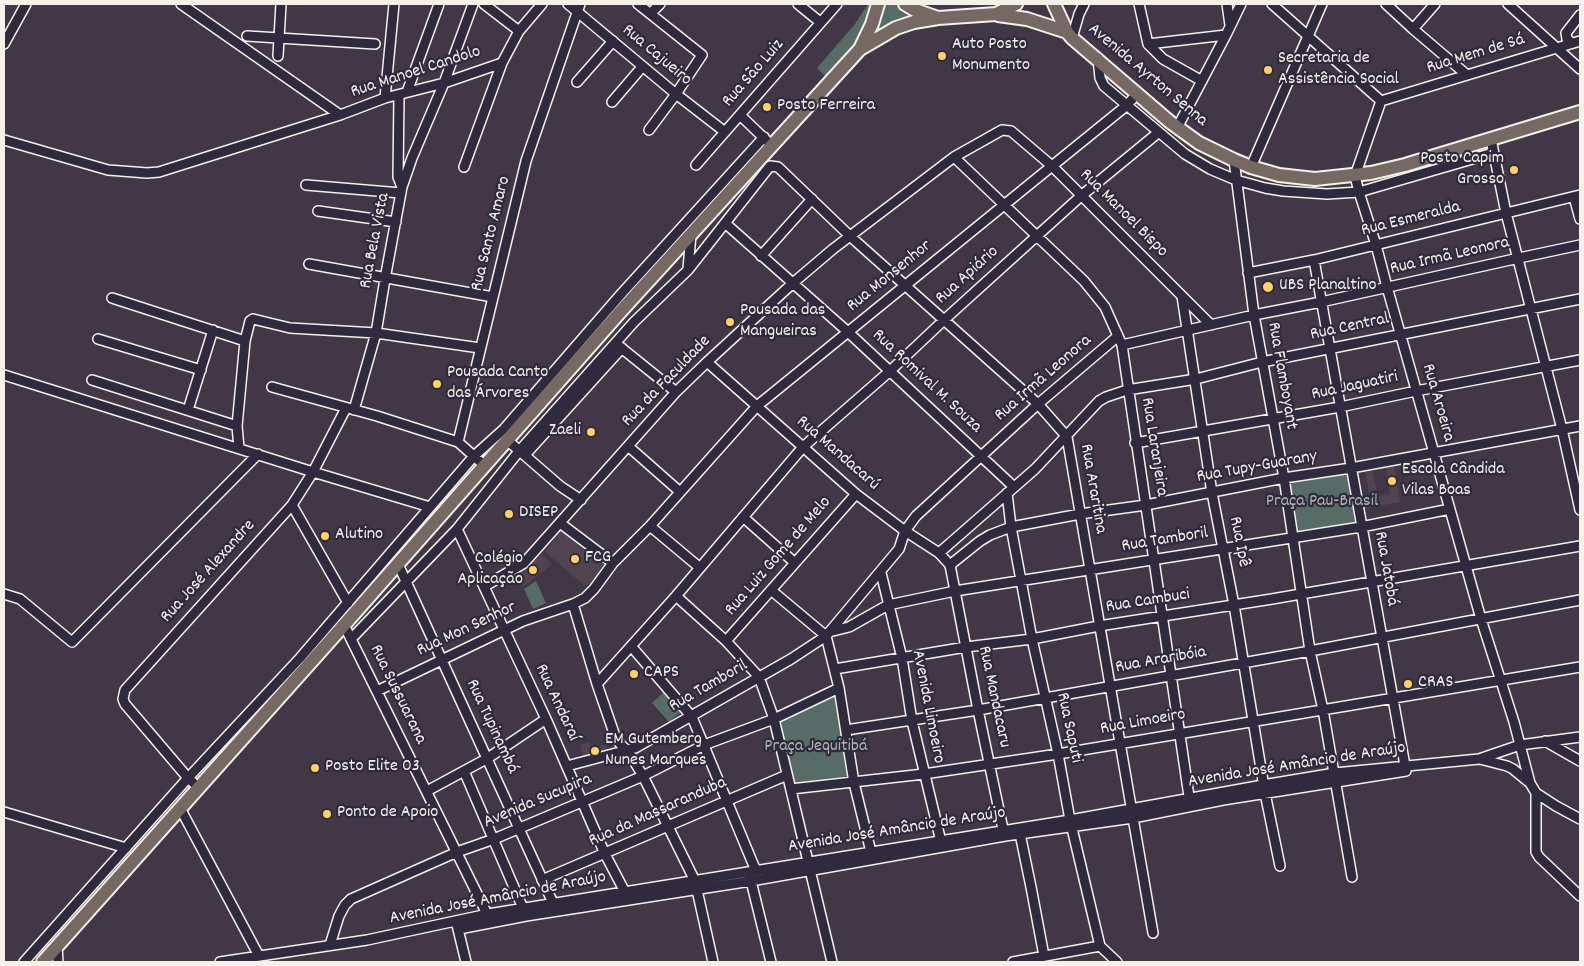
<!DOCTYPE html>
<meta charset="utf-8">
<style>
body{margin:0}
#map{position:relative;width:1584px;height:966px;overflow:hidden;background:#413746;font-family:Dekko,sans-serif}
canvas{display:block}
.frame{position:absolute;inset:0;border:5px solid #f4f1e8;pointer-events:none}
</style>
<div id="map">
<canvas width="1584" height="966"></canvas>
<div class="frame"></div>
</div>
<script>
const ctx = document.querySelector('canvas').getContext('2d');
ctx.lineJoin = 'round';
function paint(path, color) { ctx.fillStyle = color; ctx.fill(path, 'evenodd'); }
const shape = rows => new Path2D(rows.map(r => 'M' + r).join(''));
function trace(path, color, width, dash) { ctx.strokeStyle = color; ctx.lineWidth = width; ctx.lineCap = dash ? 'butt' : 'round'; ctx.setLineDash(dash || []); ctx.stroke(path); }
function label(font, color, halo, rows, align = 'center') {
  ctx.font = font + ' Dekko,sans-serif'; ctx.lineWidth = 4.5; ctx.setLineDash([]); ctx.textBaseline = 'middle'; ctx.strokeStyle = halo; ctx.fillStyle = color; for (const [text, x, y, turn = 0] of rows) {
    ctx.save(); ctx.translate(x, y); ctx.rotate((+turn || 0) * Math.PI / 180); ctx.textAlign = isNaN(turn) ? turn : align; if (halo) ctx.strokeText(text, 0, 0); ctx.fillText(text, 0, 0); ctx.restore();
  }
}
const built = shape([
 [1394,466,1400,502,1364,509,1362,499,1390,494,1385,467],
 [1372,469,1377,492,1369,494,1365,470],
 [561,530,606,566,591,584,585,586,545,552],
 [542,554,552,564,523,587,515,577],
 [589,742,591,749,606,744,608,752,584,759,580,745]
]);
const green = shape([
 [868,4,872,4,866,26,856,44,826,77,817,68,855,24],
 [884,4,896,4,904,10,919,16,882,29,871,37,878,23],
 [1347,473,1356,523,1295,533,1289,482],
 [536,581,546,603,533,609,524,589],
 [665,691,682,711,669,722,652,703],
 [833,695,838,698,849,776,794,783,780,722]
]);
const minor = shape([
 [181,4,340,115],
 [484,4,519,31],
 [568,4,676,94,725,132],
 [638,4,702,55,676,94,649,130],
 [798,4,820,22],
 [1139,4,1148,44,1226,35],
 [1227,4,1230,25],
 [1272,4,1381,101],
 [1386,4,1413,29,1467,75],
 [1508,4,1580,69],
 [651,13,660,4],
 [1413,29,1435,4],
 [247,36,375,44],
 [1072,38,1079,14,1084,4],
 [1572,43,1567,39,1566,33,1580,15],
 [4,44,26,4],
 [1148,44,1163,59,1202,81],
 [278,56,281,4],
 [1098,58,1100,78,1104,86,1185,154,1210,169,1236,180,1265,188,1283,191,1327,194,1359,192,1493,153],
 [577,82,613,41],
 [407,92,439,4],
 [399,95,398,177,402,187],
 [385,98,394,4],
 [1381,101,1355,176,1359,192,1376,245,1387,287,1481,619,1514,722,1530,783],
 [1381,101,1580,41],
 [612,102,642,67],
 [740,115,767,141],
 [1177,128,1226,35,1241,4],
 [1491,139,1506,213,1562,429,1580,510],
 [4,140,108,170,147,173,159,172,340,115,385,98,444,83,502,63],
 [954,157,1084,281,1105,307,1118,336,1122,345,1190,803],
 [1234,160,1254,315,1284,478,1310,651,1323,710,1352,877],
 [696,165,837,4],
 [464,167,502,63,519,31,542,4],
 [1251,167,1322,4],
 [306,185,401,193],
 [1574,197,1580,219],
 [318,211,396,222],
 [725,223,848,332,1014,487],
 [761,256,812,199],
 [309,264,493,297],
 [688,269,691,234],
 [1248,273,1314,260,1580,195],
 [1182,296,1212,493,1234,605,1265,793,1280,866],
 [112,298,245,341],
 [98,339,201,370],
 [1122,345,1254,315,1321,302,1519,258,1580,245],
 [619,346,676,392],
 [707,362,856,494,905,531,939,553,950,565],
 [4,375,313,472,430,507],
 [92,380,237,426],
 [272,387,377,416,458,442],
 [188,410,213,330],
 [354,410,376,333,385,279,402,187,412,158,444,83,473,4],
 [507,440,560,486,581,500],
 [1135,443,1340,407,1416,391,1580,360],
 [628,446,679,491],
 [239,448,237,426,245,341,250,321,253,319,290,328,376,333,480,348],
 [525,455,622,348],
 [485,466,458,442,526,161,580,4],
 [1007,493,1011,527,1032,639,1058,754,1070,820,1100,946,1117,962],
 [292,505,348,603],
 [743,517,795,563],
 [560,523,613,563],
 [650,526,699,567],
 [457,529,546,719,605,854,625,892],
 [939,553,1035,469,1099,401,1106,397,1127,390,1196,379,1262,362,1580,299],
 [398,564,553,903],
 [950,565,980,541,990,535,1011,527,1080,514,1146,505,1284,478,1351,468,1580,426],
 [950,565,978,710,1004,834],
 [881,573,902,658,912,721,942,846],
 [485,586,524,563,676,392,707,362,793,283,833,249,954,157,1002,130,1011,131,1052,166,1211,325],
 [771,590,826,636,839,688,854,783,871,852],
 [4,594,20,599,72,642,258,454],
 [676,596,726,641,759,677,774,719,832,962],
 [573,604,597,684,615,736,621,745,628,751,643,776,695,881,713,962],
 [344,625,489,918],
 [833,631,849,627,888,605,955,591,1361,527,1450,509],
 [351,639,457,529,520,450,634,322,688,270,770,166,778,167,851,237,1038,404,1067,437,1153,933],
 [726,641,856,494],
 [631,646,692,717,756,871],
 [835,669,966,647,1032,639,1099,626,1272,599,1580,546],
 [597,684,676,596,803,447,890,371,944,320,1081,196,1159,132],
 [377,691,523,621,573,604,585,598,594,589,613,563,650,526,757,406,1052,166,1126,106,1137,94],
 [846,730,978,710,1310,651,1580,600],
 [1545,741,1580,761],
 [1480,759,1507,766,1513,769,1530,783,1536,793,1556,806,1580,819],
 [567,766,635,748,791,659,826,636,899,549,905,531,916,516,1038,404,1118,336],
 [464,771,525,913],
 [199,788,188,778,125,704,123,699,125,690,292,505,313,472,346,408],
 [791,789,924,774,1058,754,1580,667],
 [427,791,488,758,546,719],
 [1536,793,1536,852,1539,857,1580,896],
 [180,808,259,956],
 [4,812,126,848],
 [1019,829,1031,887,1044,956],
 [750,877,771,962],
 [542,880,787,775],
 [457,925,466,962],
 [459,929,526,916,751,881,1005,836,1133,818,1223,800,1406,771,1314,260],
 [330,945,339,916,345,905,351,899,457,852,494,839,643,776,704,745,774,719,839,688],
 [57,947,58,962],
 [24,962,188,778,300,658,474,456,504,429,622,293,764,137],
 [220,962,367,940,488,914,1070,820,1263,785,1335,773,1479,759,1520,745,1580,737],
 [1013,962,1100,946]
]);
const highway = shape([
 [905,4,915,10,938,18,996,14,1016,4],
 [1054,4,1067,32,1072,38,1170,122,1199,143,1234,160,1251,167,1279,175,1315,179,1371,173,1405,165,1580,112],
 [998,15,1027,19,1067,32],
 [860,49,872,24,878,4],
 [43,962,344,625,621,311,860,49,896,28,914,22,938,18]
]);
const markers = [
 [942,56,5,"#ffd166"],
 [1268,70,5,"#ffd166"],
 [767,107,5,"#ffd166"],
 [1514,170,5,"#ffd166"],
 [1268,287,6,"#ffd166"],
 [730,322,5,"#ffd166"],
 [437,384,5,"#ffd166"],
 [591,432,5,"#ffd166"],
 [1392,481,5,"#ffd166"],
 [509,514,5,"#ffd166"],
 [325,536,5,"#ffd166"],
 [575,559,5,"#ffd166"],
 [533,570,5,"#ffd166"],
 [634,674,5,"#ffd166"],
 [1408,684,5,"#ffd166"],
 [595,751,5,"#ffd166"],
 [315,768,5,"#ffd166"],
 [327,814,5,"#ffd166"]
];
const poiNames = [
 ["Auto Posto",952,46],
 ["Monumento",952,67],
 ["Secretaria de",1278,60],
 ["Assistência Social",1278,81],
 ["Posto Ferreira",777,107],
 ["Posto Capim",1504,160,"right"],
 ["Grosso",1504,181,"right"],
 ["UBS Planaltino",1279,287],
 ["Pousada das",740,312],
 ["Mangueiras",740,333],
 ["Pousada Canto",447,374],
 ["das Árvores",447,395],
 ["Zaeli",581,432,"right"],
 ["Escola Cândida",1402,471],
 ["Vilas Boas",1402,492],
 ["DISEP",519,514],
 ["Alutino",335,536],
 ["FCG",585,559],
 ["Colégio",523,560,"right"],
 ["Aplicação",523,581,"right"],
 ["CAPS",644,674],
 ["CRAS",1418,684],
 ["EM Gutemberg",605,741],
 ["Nunes Marques",605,762],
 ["Posto Elite 03",325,768],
 ["Ponto de Apoio",337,814]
];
const streetNames = [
 ["Rua Mem de Sá",1476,55,-17],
 ["Rua Cajueiro",656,56,40],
 ["Rua Manoel Candolo",416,73,-18],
 ["Rua São Luiz",754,74,-49],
 ["Avenida Ayrton Senna",1147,76,40],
 ["Rua Manoel Bispo",1123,214,45],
 ["Rua Esmeralda",1411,220,-14],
 ["Rua Santo Amaro",492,234,-76],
 ["Rua Bela Vista",376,241,-79],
 ["Rua Irmã Leonora",1450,257,-13],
 ["Rua Apiário",968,276,-42],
 ["Rua Monsenhor",890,277,-39],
 ["Rua Central",1350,328,-12],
 ["Rua Flamboyant",1281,376,80],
 ["Rua Irmã Leonora",1044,379,-41],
 ["Rua da Faculdade",667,382,-46],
 ["Rua Romival M. Souza",926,382,43],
 ["Rua Jaguatiri",1355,387,-12],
 ["Rua Aroeira",1437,403,74],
 ["Rua Laranjeira",1153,447,81],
 ["Rua Mandacarú",837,454,41],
 ["Rua Tupy-Guarany",1257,468,-10],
 ["Rua Araritina",1092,489,80],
 ["Rua Tamboril",1165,541,-9],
 ["Rua Ipê",1238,542,79],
 ["Rua Luiz Gome de Melo",779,557,-49],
 ["Rua Jatobá",1385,569,80],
 ["Rua José Alexandre",209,572,-48],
 ["Rua Cambuci",1148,602,-9],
 ["Rua Mon Senhor",467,630,-25],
 ["Rua Araribóia",1161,661,-10],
 ["Rua Tamboril",709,687,-30],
 ["Rua Sussuarana",397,695,64],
 ["Rua Mandacaru",993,697,78],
 ["Rua Andaraí",556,703,65],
 ["Avenida Limoeiro",927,707,79],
 ["Rua Limoeiro",1143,723,-10],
 ["Rua Tupinambá",491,727,65],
 ["Rua Saputi",1068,728,78],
 ["Avenida José Amâncio de Araújo",1297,766,-9],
 ["Avenida Sucupira",538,802,-23],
 ["Rua da Massaranduba",658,813,-24],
 ["Avenida José Amâncio de Araújo",897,831,-9],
 ["Avenida José Amâncio de Araújo",498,899,-11]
];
const parkNames = [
 ["Praça Pau-Brasil",1322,503],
 ["Praça Jequitibá",816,748]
];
paint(built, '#514450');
paint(green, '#576c67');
trace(minor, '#f4f1e8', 12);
trace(highway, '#f4f1e8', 16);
trace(minor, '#2f2a3d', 9);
trace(highway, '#766964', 12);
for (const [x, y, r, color] of markers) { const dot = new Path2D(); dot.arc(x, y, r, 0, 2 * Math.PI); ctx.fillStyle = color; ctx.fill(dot); trace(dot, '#2f2a3d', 2); }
label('18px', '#f4f1e8', '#2f2a3d', poiNames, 'left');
label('18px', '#f4f1e8', '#2f2a3d', streetNames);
label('18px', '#adb5ae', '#2f2a3d', parkNames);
</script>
